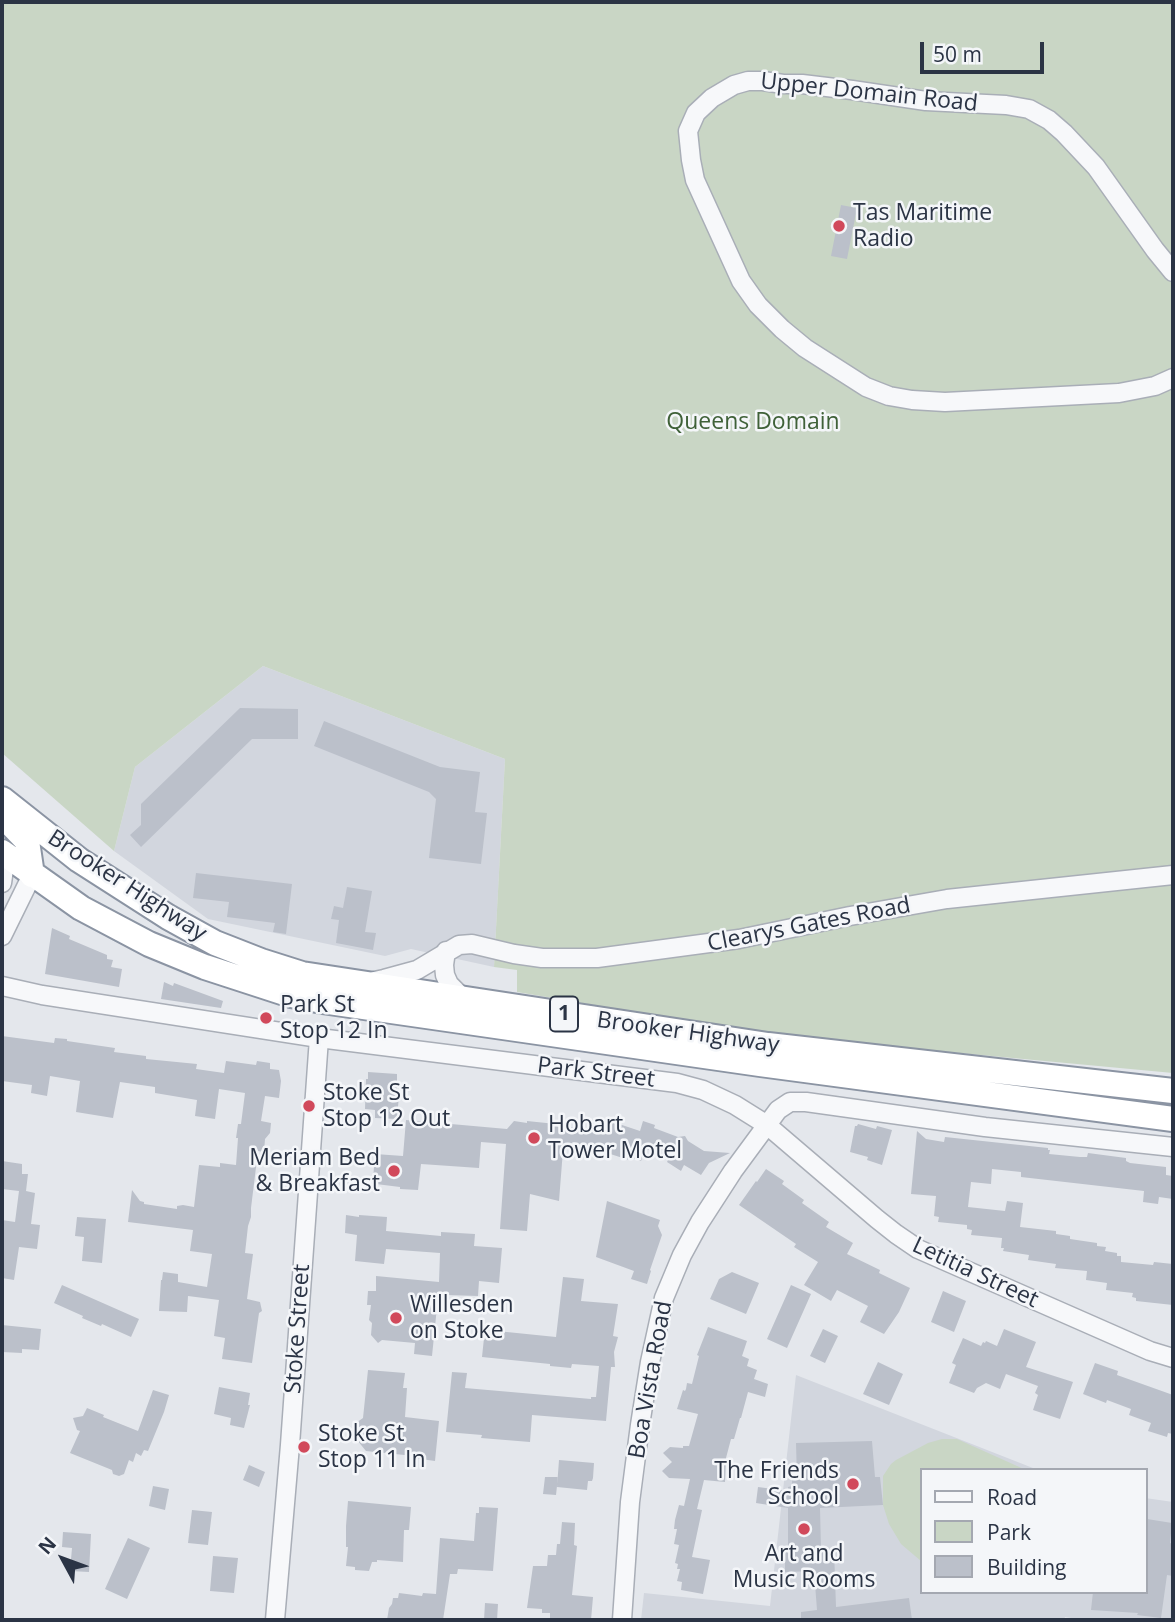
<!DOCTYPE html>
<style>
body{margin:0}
#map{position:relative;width:1175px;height:1622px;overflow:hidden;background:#e4e7ec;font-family:"Open Sans",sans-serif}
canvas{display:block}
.frame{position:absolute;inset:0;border:4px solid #2b3445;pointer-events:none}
.legend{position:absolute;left:920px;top:1468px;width:228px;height:126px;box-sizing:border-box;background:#f4f6f9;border:2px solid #a4a8b1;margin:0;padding:9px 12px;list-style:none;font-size:21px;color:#2b3445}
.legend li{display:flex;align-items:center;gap:14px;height:35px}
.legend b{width:35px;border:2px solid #a4a8b1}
.north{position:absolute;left:28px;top:1524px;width:70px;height:70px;-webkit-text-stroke:5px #f4f6f9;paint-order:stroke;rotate:311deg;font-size:19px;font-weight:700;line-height:28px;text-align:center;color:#2b3445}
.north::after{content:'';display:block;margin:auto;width:24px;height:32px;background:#2b3445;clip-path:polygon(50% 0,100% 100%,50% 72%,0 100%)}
.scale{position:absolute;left:920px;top:42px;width:124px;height:32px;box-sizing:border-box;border:4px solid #2b3445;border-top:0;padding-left:9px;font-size:21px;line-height:24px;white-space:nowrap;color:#2b3445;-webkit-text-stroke:5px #f4f6f9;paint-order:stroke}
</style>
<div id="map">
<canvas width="1175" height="1622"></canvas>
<div class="frame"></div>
<ul class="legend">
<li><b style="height:9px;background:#f7f8fa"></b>Road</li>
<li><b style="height:19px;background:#c9d6c5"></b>Park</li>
<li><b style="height:19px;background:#bbc0ca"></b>Building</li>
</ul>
<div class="north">N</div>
<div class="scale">50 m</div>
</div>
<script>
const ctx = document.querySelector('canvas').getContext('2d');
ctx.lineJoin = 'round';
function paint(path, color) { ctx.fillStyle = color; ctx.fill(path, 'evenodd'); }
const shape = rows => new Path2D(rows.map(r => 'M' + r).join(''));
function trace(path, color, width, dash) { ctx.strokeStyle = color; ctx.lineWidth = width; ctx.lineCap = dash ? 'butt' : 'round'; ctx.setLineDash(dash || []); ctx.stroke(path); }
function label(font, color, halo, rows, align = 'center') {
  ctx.font = font + ' "Open Sans",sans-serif'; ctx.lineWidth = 5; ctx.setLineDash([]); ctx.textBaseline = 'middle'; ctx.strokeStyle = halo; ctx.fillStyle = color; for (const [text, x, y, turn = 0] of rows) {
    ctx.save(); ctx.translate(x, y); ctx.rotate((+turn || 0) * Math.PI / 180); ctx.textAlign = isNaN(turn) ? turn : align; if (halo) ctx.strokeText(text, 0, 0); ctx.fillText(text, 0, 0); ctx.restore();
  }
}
const built = shape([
 [263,666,505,759,494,967,411,949,385,956,208,919,114,851,135,767],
 [796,1375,1038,1470,921,1470,921,1592,1145,1592,1145,1498,1173,1502,1173,1620,1084,1620,1065,1617,1064,1620,641,1620,644,1593,770,1606]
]);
const green = shape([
 [2,2,1173,2,1173,1073,778,1036,517,992,517,970,494,967,505,759,263,666,135,767,114,851,2,753],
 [942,1439,957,1439,1026,1470,921,1470,921,1561,901,1544,889,1524,883,1505,883,1476,891,1464,896,1460,928,1443]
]);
const building = shape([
 [841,205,857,208,847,259,831,256],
 [240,708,298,709,298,739,252,739,141,847,130,835,141,825,141,804],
 [324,721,440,767,480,772,475,812,487,813,481,864,429,858,436,799,429,792,314,746],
 [196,873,292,884,286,934,273,932,275,923,227,917,229,902,193,898],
 [347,887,372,891,365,932,376,933,373,950,336,943,339,920,331,919,334,906,343,908],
 [52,928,70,936,69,939,107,955,107,959,113,960,111,967,122,969,119,987,45,974],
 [164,982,173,986,174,983,223,1001,221,1008,161,999],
 [2,1036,54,1043,55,1038,67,1039,67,1041,115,1048,114,1052,146,1056,146,1059,197,1064,196,1069,224,1073,226,1061,256,1065,257,1061,270,1063,270,1069,279,1070,281,1081,279,1098,265,1096,261,1121,271,1123,270,1133,265,1139,264,1152,258,1151,251,1208,251,1217,248,1226,245,1253,253,1254,247,1299,260,1302,262,1311,259,1313,252,1363,222,1359,225,1338,214,1336,219,1300,188,1296,187,1312,159,1311,161,1280,162,1280,163,1272,178,1274,178,1282,207,1287,212,1254,190,1251,193,1230,128,1222,132,1190,140,1201,144,1202,144,1204,177,1209,177,1206,183,1205,194,1207,199,1165,220,1167,220,1163,236,1165,238,1138,236,1138,238,1124,241,1124,245,1093,219,1089,215,1119,195,1116,197,1100,155,1093,155,1087,120,1082,113,1118,76,1112,80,1081,50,1076,47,1096,31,1093,32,1085,2,1081],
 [368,1072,397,1074,397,1095,399,1095,397,1119,375,1118,375,1110,365,1109,366,1079,368,1079],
 [598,1117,640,1131,643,1121,655,1125,654,1128,678,1137,685,1136,688,1141,704,1151,730,1153,709,1163,701,1175,684,1165,681,1171,667,1162,669,1158,646,1149,641,1161,630,1157,631,1154,629,1160,573,1142,563,1150,559,1201,530,1194,527,1231,500,1229,506,1144,481,1142,479,1168,421,1164,418,1190,400,1189,400,1187,376,1184,373,1180,375,1154,403,1156,406,1120,507,1129,514,1121,527,1123,527,1121,556,1124,558,1127,588,1128,591,1119,597,1121],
 [858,1124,876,1129,877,1126,892,1130,882,1165,867,1160,868,1157,850,1152,855,1126,857,1126],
 [917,1131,926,1139,944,1142,945,1137,1048,1148,1048,1150,1050,1150,1049,1154,1080,1157,1087,1157,1088,1153,1126,1158,1126,1161,1130,1163,1166,1167,1166,1175,1173,1176,1173,1199,1159,1197,1158,1204,1143,1202,1144,1191,1021,1177,1021,1172,992,1169,991,1184,971,1182,968,1207,1005,1211,1007,1201,1023,1203,1020,1227,1056,1231,1056,1234,1070,1236,1070,1239,1097,1243,1097,1246,1106,1247,1105,1251,1117,1253,1117,1256,1121,1256,1121,1262,1153,1265,1154,1262,1173,1264,1173,1305,1136,1301,1136,1298,1132,1297,1133,1293,1106,1290,1107,1283,1086,1280,1087,1271,1055,1268,1056,1264,1028,1260,1029,1255,1003,1251,1004,1248,1001,1248,1002,1238,971,1235,972,1230,967,1229,967,1225,938,1222,939,1217,934,1216,936,1196,911,1194],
 [2,1161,22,1164,22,1174,28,1174,26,1191,35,1193,31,1224,40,1225,37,1249,19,1247,14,1280,2,1278,2,1220,15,1222,19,1191,2,1189],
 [766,1169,784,1181,782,1184,804,1200,802,1203,829,1222,826,1227,853,1243,847,1254,880,1270,879,1273,910,1288,899,1312,884,1334,860,1322,868,1306,837,1290,831,1301,804,1285,818,1262,794,1247,796,1244,739,1205,756,1181,757,1182],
 [607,1201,660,1220,658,1226,662,1235,650,1270,651,1271,647,1284,631,1279,634,1271,596,1257],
 [346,1215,359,1217,359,1215,387,1217,386,1231,441,1236,441,1232,475,1234,474,1246,502,1248,499,1283,479,1281,478,1296,446,1295,444,1307,437,1307,432,1356,414,1354,415,1343,382,1340,378,1343,371,1335,372,1323,369,1320,371,1305,367,1305,368,1291,376,1291,376,1276,439,1282,440,1253,386,1249,384,1264,355,1261,357,1235,345,1233],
 [77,1217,106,1219,102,1263,82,1261,84,1237,75,1236],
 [732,1272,759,1283,746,1314,710,1299,719,1279],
 [563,1277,584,1279,581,1301,618,1304,613,1336,618,1337,614,1352,615,1367,611,1367,606,1421,532,1415,530,1442,481,1438,482,1435,446,1432,452,1372,467,1373,465,1388,591,1399,591,1397,596,1397,599,1366,572,1364,571,1368,550,1366,550,1364,482,1357,484,1338,497,1339,497,1331,556,1337],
 [62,1285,139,1319,131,1337,102,1324,101,1326,82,1318,83,1316,54,1303],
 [791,1285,811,1294,787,1348,767,1339],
 [943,1291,966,1301,954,1332,931,1322],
 [2,1325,41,1329,39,1350,22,1349,22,1353,2,1352],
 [708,1327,747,1341,742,1356,749,1359,747,1366,757,1370,754,1379,768,1384,765,1397,748,1392,741,1418,740,1418,734,1439,731,1439,726,1458,725,1482,704,1480,697,1509,702,1510,692,1557,710,1560,703,1594,681,1590,682,1582,677,1581,680,1569,677,1569,678,1564,675,1563,679,1545,674,1544,677,1529,674,1529,675,1520,679,1505,684,1506,690,1479,669,1478,662,1471,672,1462,663,1453,670,1447,683,1448,683,1446,689,1446,698,1414,677,1409,683,1390,685,1391,686,1389,687,1383,692,1384,699,1356,697,1355],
 [823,1329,838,1336,825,1363,810,1356],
 [1004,1329,1036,1342,1026,1367,1073,1382,1060,1419,1033,1410,1038,1395,1035,1393,1038,1386,1006,1374,1000,1389,986,1383,977,1388,974,1393,949,1383,956,1365,952,1363,963,1338,981,1346,983,1342,985,1343,986,1341,997,1346],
 [878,1362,903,1374,889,1405,863,1394],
 [1095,1363,1118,1371,1117,1375,1173,1395,1173,1434,1168,1433,1167,1437,1148,1431,1151,1423,1129,1415,1131,1409,1107,1400,1106,1403,1083,1394],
 [368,1370,405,1373,403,1388,407,1388,405,1417,439,1421,435,1461,414,1458,414,1456,366,1451,357,1440,357,1430,353,1425,363,1418],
 [219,1387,250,1393,248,1405,250,1405,244,1428,230,1425,231,1418,214,1414],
 [153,1390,169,1395,164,1412,148,1451,144,1450,141,1456,136,1453,133,1462,129,1460,124,1474,119,1476,113,1474,112,1470,70,1453,80,1431,77,1430,73,1418,83,1416,87,1408,104,1415,103,1417,138,1431],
 [872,1441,875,1477,880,1477,883,1505,820,1508,821,1549,834,1549,836,1607,909,1598,912,1620,801,1620,801,1612,817,1610,814,1571,785,1572,785,1550,788,1550,788,1508,756,1503,758,1487,788,1491,788,1487,792,1486,792,1479,797,1479,796,1443],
 [559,1460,594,1463,593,1478,592,1481,588,1481,587,1490,557,1487],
 [249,1465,265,1472,259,1487,243,1480],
 [545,1477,558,1477,556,1495,543,1494],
 [153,1486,169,1489,165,1510,149,1506],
 [348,1501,411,1507,409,1530,404,1530,403,1562,377,1560,377,1562,372,1562,369,1571,355,1570,355,1567,346,1566,348,1547,346,1547,346,1526],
 [479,1507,498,1508,493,1571,458,1569,457,1574,450,1574,443,1620,387,1620,389,1608,392,1604,393,1598,398,1598,399,1593,422,1596,423,1593,436,1594,440,1538,474,1541,476,1513,479,1513],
 [192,1510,212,1512,208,1545,188,1543],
 [1147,1519,1172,1523,1170,1543,1173,1544,1173,1576,1167,1575,1161,1618,1137,1615,1138,1613,1091,1610,1093,1592,1145,1592,1145,1533],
 [562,1522,575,1523,574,1545,577,1546,572,1595,593,1597,591,1620,550,1620,550,1613,542,1613,542,1609,527,1608,533,1566,547,1566,548,1555,556,1555,557,1544,560,1544],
 [63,1532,91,1534,89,1572,70,1571,72,1548,62,1547],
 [128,1538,150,1548,127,1599,105,1589],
 [213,1556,238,1558,234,1593,210,1591],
 [485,1603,498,1604,497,1620,484,1620]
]);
const minor = shape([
 [1173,272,1155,250,1096,167,1064,133,1049,120,1029,109,1006,105,926,101,852,90,802,84,783,84,763,81,748,81,734,85,712,98,696,113,688,131,691,160,695,180,741,281,758,305,782,329,805,348,866,387,889,396,912,400,945,402,1119,393,1155,386,1173,378],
 [2,883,6,855],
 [2,936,32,875],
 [446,951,444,965,445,975,449,984,463,998],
 [374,981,384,979,417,970,459,945,472,944,514,954,542,958,597,958,739,939,850,916,947,899,1173,875],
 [2,986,42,995,319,1038,677,1083,703,1090,735,1105,767,1125,877,1219,896,1234,918,1249,1150,1351,1173,1358],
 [275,1620,290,1445,319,1038],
 [622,1620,630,1502,640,1425,650,1362,664,1298,682,1255,700,1222,733,1171,778,1110,790,1102,806,1102,985,1127,1173,1147]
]);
const highway = shape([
 [2,799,79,860,168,917,215,943,261,961,302,974,768,1045,1173,1091],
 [5,818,27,841,32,875],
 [2,852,81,908,149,944,205,967,291,995,322,1001,760,1064,1173,1119]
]);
const markers = [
 [839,226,7,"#d1495b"],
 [266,1018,7,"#d1495b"],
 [309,1106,7,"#d1495b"],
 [534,1138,7,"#d1495b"],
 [394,1171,7,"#d1495b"],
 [396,1318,7,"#d1495b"],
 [304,1447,7,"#d1495b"],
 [853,1484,7,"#d1495b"],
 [804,1529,7,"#d1495b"]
];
const shields = [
 [564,1014,28]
];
const shieldNames = [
 ["1",564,1014]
];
const streetNames = [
 ["Upper Domain Road",869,93,6],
 ["Brooker Highway",127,886,33],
 ["Clearys Gates Road",809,925,-11],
 ["Brooker Highway",688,1033,8],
 ["Park Street",596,1073,7],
 ["Letitia Street",975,1273,25],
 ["Stoke Street",298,1329,-86],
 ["Boa Vista Road",651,1380,-80]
];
const poiNames = [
 ["Tas Maritime",853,213],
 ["Radio",853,239],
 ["Park St",280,1005],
 ["Stop 12 In",280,1031],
 ["Stoke St",323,1093],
 ["Stop 12 Out",323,1119],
 ["Hobart",548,1125],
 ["Tower Motel",548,1151],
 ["Meriam Bed",380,1158,"right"],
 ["& Breakfast",380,1184,"right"],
 ["Willesden",410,1305],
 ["on Stoke",410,1331],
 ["Stoke St",318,1434],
 ["Stop 11 In",318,1460],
 ["The Friends",839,1471,"right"],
 ["School",839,1497,"right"],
 ["Art and",804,1554,"center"],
 ["Music Rooms",804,1580,"center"]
];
const parkNames = [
 ["Queens Domain",753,422]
];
paint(built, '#d2d6de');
paint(green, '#c9d6c5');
paint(building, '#bbc0ca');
trace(minor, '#a9aeb7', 21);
trace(highway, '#8b94a3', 28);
trace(minor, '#f7f8fa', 18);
trace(highway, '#fff', 24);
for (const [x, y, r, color] of markers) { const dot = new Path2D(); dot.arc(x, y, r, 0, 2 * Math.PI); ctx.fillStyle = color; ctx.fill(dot); trace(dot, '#f4f6f9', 2.5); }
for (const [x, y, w] of shields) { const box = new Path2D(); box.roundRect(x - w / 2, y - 17.5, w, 35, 5); ctx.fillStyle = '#f4f6f9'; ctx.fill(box); trace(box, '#2b3445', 2); }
label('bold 21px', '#2b3445', null, shieldNames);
label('23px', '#2b3445', '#f4f6f9', streetNames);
label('23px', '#2b3445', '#f4f6f9', poiNames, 'left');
label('23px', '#3f6138', '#f4f6f9', parkNames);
</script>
